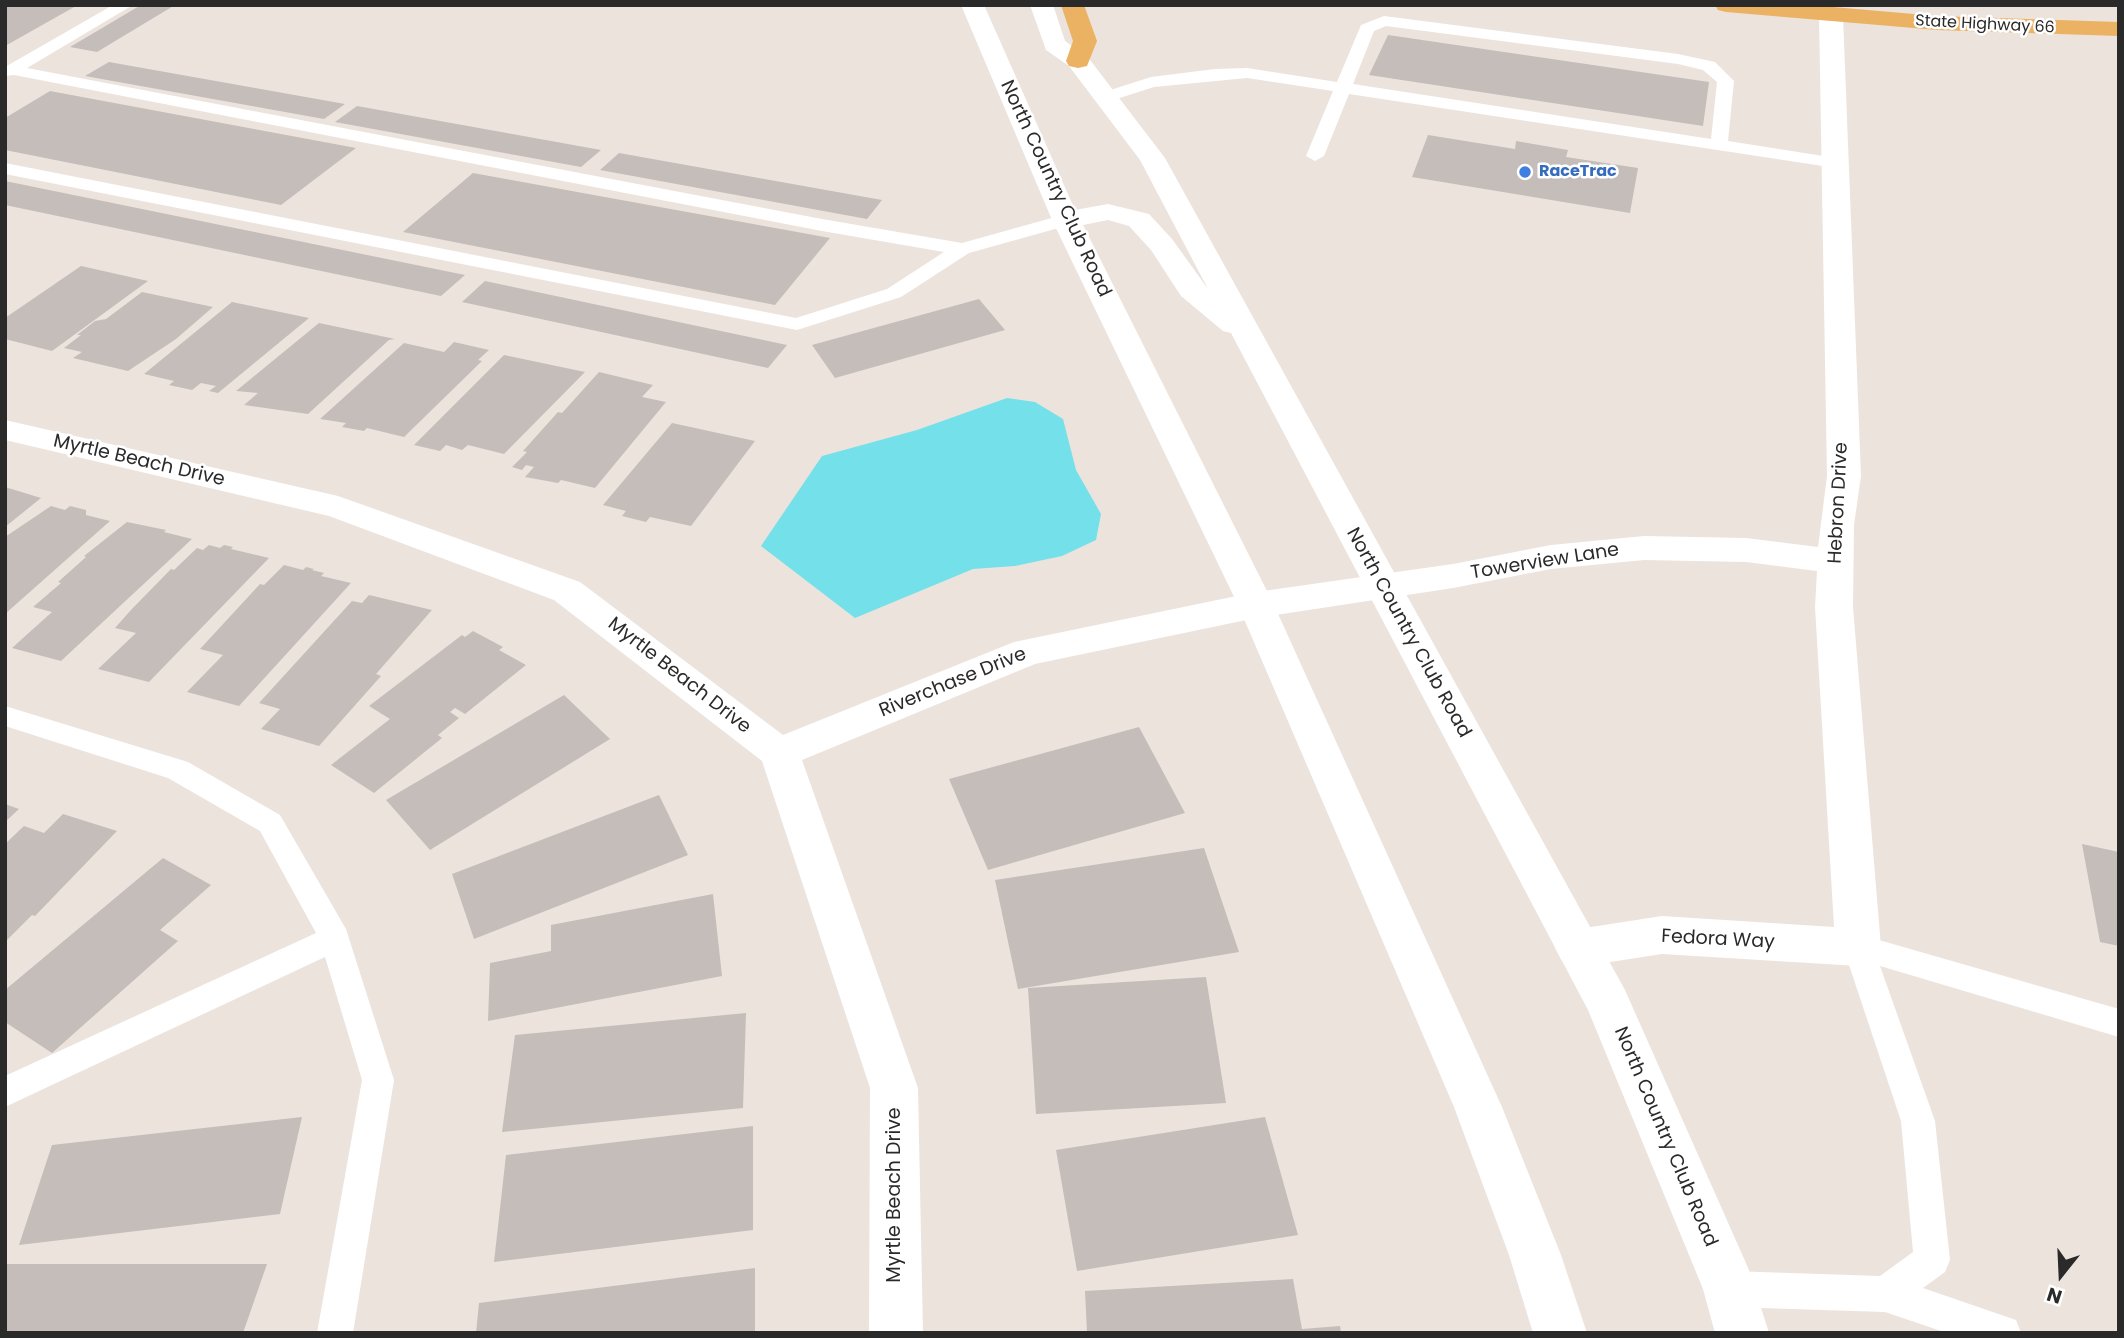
<!DOCTYPE html>
<style>
body{margin:0}
#map{position:relative;width:2124px;height:1338px;overflow:hidden;background:#ece3dd;font-family:Poppins,sans-serif}
canvas{display:block}
.frame{position:absolute;inset:0;border:7px solid #2a2a2a;pointer-events:none}
.north{position:absolute;left:2026px;top:1240px;width:70px;height:70px;-webkit-text-stroke:5px #fff;paint-order:stroke;rotate:198deg;font-size:19px;font-weight:700;line-height:28px;text-align:center;color:#2a2a2a}
.north::after{content:'';display:block;margin:auto;width:24px;height:32px;background:#2a2a2a;clip-path:polygon(50% 0,100% 100%,50% 72%,0 100%)}
</style>
<div id="map">
<canvas width="2124" height="1338"></canvas>
<div class="frame"></div>
<div class="north">N</div>
</div>
<script>
const ctx = document.querySelector('canvas').getContext('2d');
ctx.lineJoin = 'round';
function paint(path, color) { ctx.fillStyle = color; ctx.fill(path, 'evenodd'); }
const shape = rows => new Path2D(rows.map(r => 'M' + r).join(''));
function trace(path, color, width, dash) { ctx.strokeStyle = color; ctx.lineWidth = width; ctx.lineCap = dash ? 'butt' : 'round'; ctx.setLineDash(dash || []); ctx.stroke(path); }
function label(font, color, halo, rows, align = 'center') {
  ctx.font = font + ' Poppins,sans-serif'; ctx.lineWidth = 5; ctx.setLineDash([]); ctx.textBaseline = 'middle'; ctx.strokeStyle = halo; ctx.fillStyle = color; for (const [text, x, y, turn = 0] of rows) {
    ctx.save(); ctx.translate(x, y); ctx.rotate((+turn || 0) * Math.PI / 180); ctx.textAlign = isNaN(turn) ? turn : align; if (halo) ctx.strokeText(text, 0, 0); ctx.fillText(text, 0, 0); ctx.restore();
  }
}
const water = shape([
 [1007,398,1035,402,1063,419,1076,470,1101,514,1096,540,1062,556,1015,566,973,569,855,618,761,546,822,456,917,430]
]);
const building = shape([
 [5,5,71,5,76,6,5,46],
 [141,5,175,5,97,52,70,47],
 [1388,35,1709,82,1703,126,1369,75],
 [109,62,345,104,324,119,85,76],
 [50,91,356,148,281,205,5,150,5,118],
 [357,106,601,150,581,167,335,122],
 [1428,135,1515,149,1516,141,1568,150,1566,157,1638,168,1630,213,1412,177],
 [619,153,882,200,867,219,600,170],
 [473,173,830,238,775,305,403,232],
 [5,181,465,275,441,296,5,205],
 [81,266,148,281,52,351,5,339,5,318],
 [485,281,787,345,768,368,462,302],
 [142,292,213,307,176,339,128,371,73,358,82,352,64,348,81,335,77,335,95,321,106,319],
 [979,299,1005,330,835,378,812,345],
 [232,302,309,318,218,393,209,391,216,386,201,383,192,390,169,385,174,381,144,374],
 [319,323,395,339,389,340,308,414,244,405,258,393,236,391],
 [454,342,489,350,478,360,482,361,404,437,367,428,364,431,342,427,346,423,320,419,404,343,444,352],
 [504,355,585,372,504,454,468,445,462,450,446,445,440,451,414,445],
 [599,372,653,385,642,397,666,402,595,488,561,480,558,483,525,477,534,467,526,465,522,470,512,467,527,452,523,451,558,412,562,413],
 [672,423,755,441,691,526,650,517,646,522,622,516,626,511,603,505],
 [5,487,41,498,5,527],
 [51,506,65,510,70,506,86,510,86,515,110,521,5,614,5,537],
 [127,522,166,530,164,532,192,539,61,661,12,648,52,612,33,607,61,583,58,582,86,557,84,556],
 [209,545,220,548,224,545,233,547,231,549,269,558,149,682,98,669,136,633,115,628,130,611,171,569,174,570,197,548,203,550],
 [284,565,303,570,306,567,314,569,312,570,324,573,321,576,351,583,239,706,187,692,223,655,200,649,260,584,264,585],
 [369,595,432,610,376,674,381,676,319,746,261,729,280,709,259,703,352,601,362,603],
 [473,631,503,647,499,650,526,665,465,714,455,708,450,712,459,718,438,735,442,738,374,793,331,765,390,719,369,706,462,635,465,637],
 [564,695,610,739,430,850,386,800],
 [1139,727,1185,813,988,870,949,779],
 [659,795,688,855,474,939,452,874],
 [5,804,19,809,5,822],
 [63,814,117,831,35,916,32,915,5,942,5,844,24,826,44,833],
 [2082,844,2119,852,2119,946,2100,942],
 [1204,848,1239,952,1018,989,995,880],
 [163,858,211,885,160,930,178,941,52,1053,5,1022,5,990],
 [713,894,722,976,488,1021,490,963,551,951,551,925],
 [1206,977,1226,1103,1036,1114,1028,988],
 [746,1013,743,1108,502,1132,515,1035],
 [302,1117,280,1214,19,1245,52,1145],
 [1265,1117,1298,1235,1077,1271,1056,1150],
 [753,1126,753,1230,494,1262,506,1155],
 [7,1264,267,1264,243,1333,5,1333],
 [755,1268,755,1333,476,1333,479,1303],
 [1293,1279,1302,1329,1340,1326,1341,1333,1087,1333,1085,1291]
]);
const lane = shape([
 [113,5,133,5,27,68,822,219,962,243,1066,214,1076,220,1073,224,969,253,901,297,797,330,5,174,5,163,796,318,887,289,944,252,822,231,14,75,5,76,5,67,113,5],
 [1384,16,1678,54,1715,62,1734,81,1728,141,1836,158,1845,163,1836,168,1349,94,1324,156,1315,161,1306,156,1333,91,1247,78,1154,87,1104,103,1095,98,1098,94,1151,77,1215,69,1247,68,1337,82,1361,25,1384,16],
 [1386,26,1678,64,1703,70,1717,82,1711,139,1353,84,1374,31,1386,26],
 [5,706,188,762,280,815,346,929,394,1080,353,1333,317,1333,362,1080,325,957,5,1107,5,1076,316,933,260,831,168,778,5,726,5,706],
 [1858,934,2119,1009,2119,1037,1880,966,1935,1121,1950,1260,1945,1272,1923,1288,2016,1320,2021,1333,1947,1333,1885,1312,1730,1307,1717,1302,1712,1289,1717,1276,1730,1271,1880,1276,1913,1252,1901,1121,1843,947,1847,938,1858,934]
]);
const street = shape([
 [1831,9,1839,11,1843,16,1861,476,1854,525,1853,607,1881,947,1874,960,1858,966,1662,954,1578,967,1562,961,1555,948,1562,935,1578,929,1662,916,1834,927,1815,607,1817,571,1746,562,1644,560,1551,569,1453,588,1256,618,1035,664,802,760,918,1088,923,1333,869,1333,870,1088,762,761,554,600,329,516,5,440,5,420,338,496,580,582,783,735,1014,642,1256,592,1453,564,1551,545,1644,536,1746,538,1818,547,1827,476,1819,16,1823,11,1831,9]
]);
const secondary = shape([
 [961,5,984,5,1075,210,1108,204,1149,214,1172,239,1208,289,1140,160,1069,66,1046,50,1030,5,1053,5,1065,41,1087,56,1165,158,1625,990,1749,1270,1769,1333,1715,1333,1703,1289,1588,1010,1231,333,1223,331,1181,296,1151,250,1129,226,1108,220,1083,225,1274,605,1502,1107,1561,1255,1587,1333,1533,1333,1509,1255,1454,1107,1238,605,1052,220,961,5]
]);
const primary = shape([
 [1061,5,1084,5,1097,41,1087,66,1078,68,1069,66,1066,61,1073,41,1061,5],
 [1715,5,1810,5,1937,16,2119,22,2119,36,1937,30,1726,12,1718,10,1715,5]
]);
const markers = [
 [1525,172,7,"#3f7fe0"]
];
const farStreetnames = [
 ["State Highway 66",1985,25,3]
];
const farShopnames = [
 ["RaceTrac",1539,172]
];
const streetNames = [
 ["North Country Club Road",1055,189,65],
 ["Myrtle Beach Drive",139,461,13],
 ["Hebron Drive",1839,503,-87],
 ["Towerview Lane",1545,562,-9],
 ["North Country Club Road",1408,633,61],
 ["Myrtle Beach Drive",679,676,38],
 ["Riverchase Drive",953,683,-22],
 ["Fedora Way",1718,940,3],
 ["North Country Club Road",1665,1137,67],
 ["Myrtle Beach Drive",895,1195,-90]
];
paint(water, '#74e0e9');
paint(building, '#c4bdba');
paint(lane, '#fff');
paint(street, '#fff');
paint(secondary, '#fff');
paint(primary, '#ebb263');
for (const [x, y, r, color] of markers) { const dot = new Path2D(); dot.arc(x, y, r, 0, 2 * Math.PI); ctx.fillStyle = color; ctx.fill(dot); trace(dot, '#fff', 2.5); }
label('16px', '#2a2a2a', '#fff', farStreetnames);
label('bold 16px', '#366cbe', '#fff', farShopnames, 'left');
label('19px', '#2a2a2a', '#fff', streetNames);
</script>
